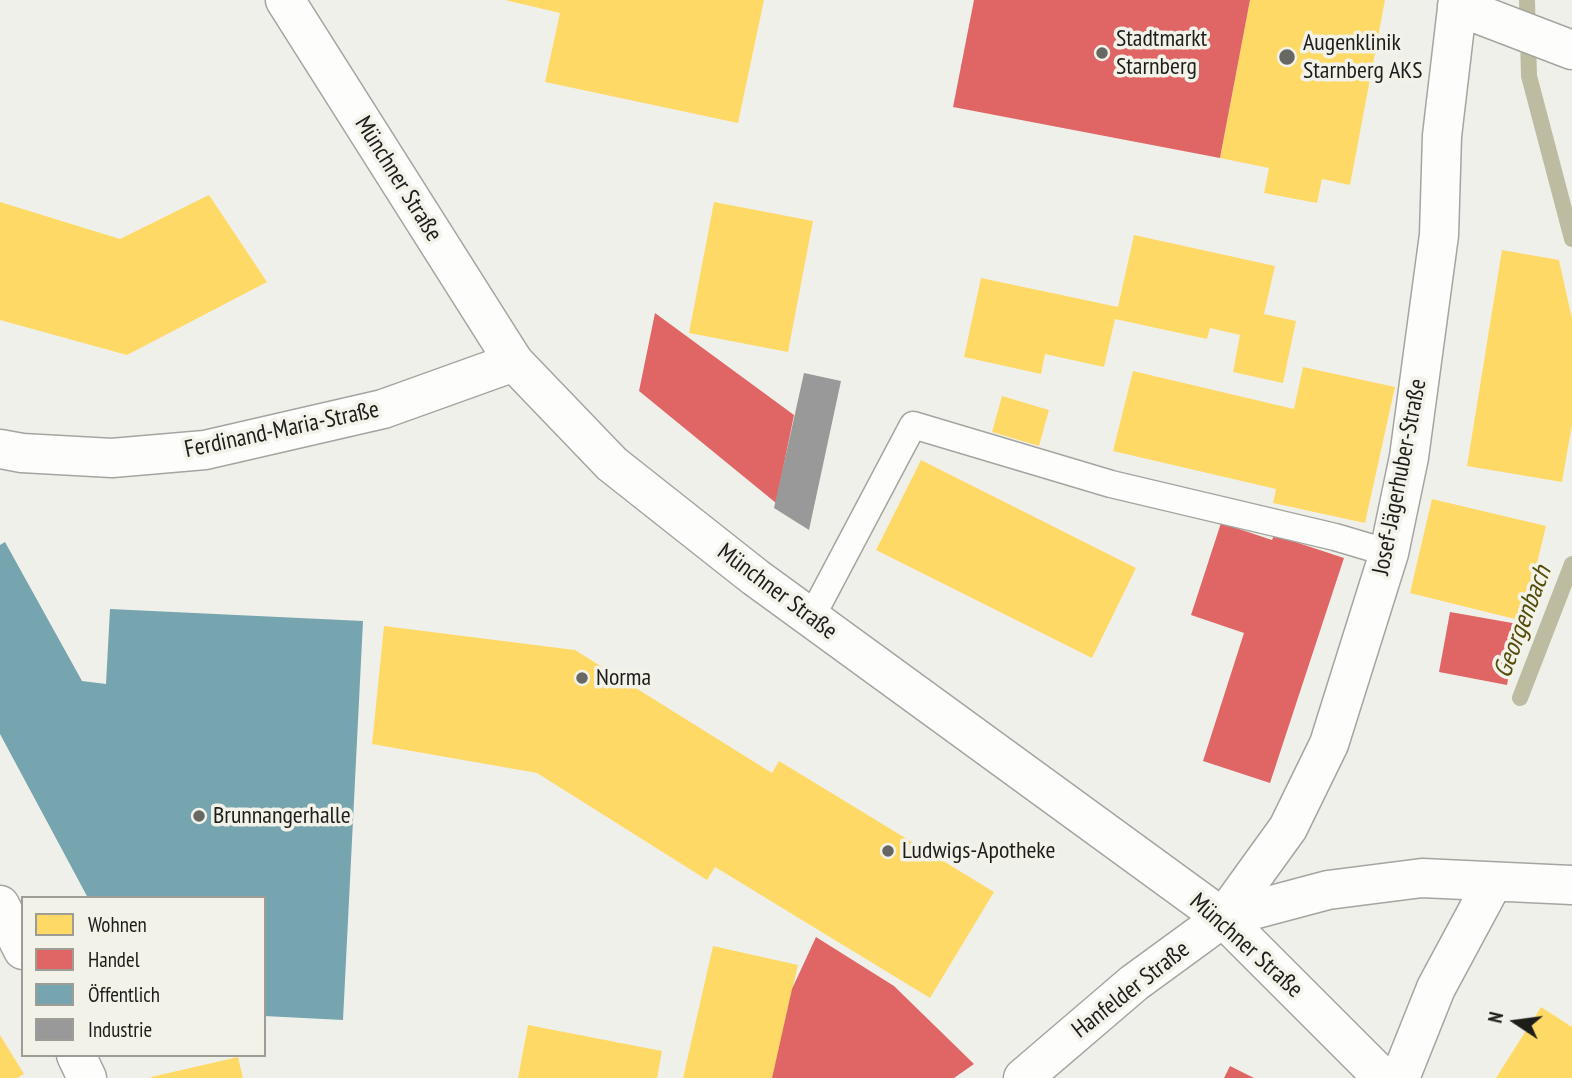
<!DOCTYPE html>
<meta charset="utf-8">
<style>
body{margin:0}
#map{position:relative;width:1572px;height:1078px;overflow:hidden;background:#f0f0eb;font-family:"PT Sans Narrow",sans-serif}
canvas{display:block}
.legend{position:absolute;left:21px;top:896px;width:245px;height:161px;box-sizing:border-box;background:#f2f2e9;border:2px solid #9d9d96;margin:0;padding:9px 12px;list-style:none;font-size:21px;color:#1d1d1a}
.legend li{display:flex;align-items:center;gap:14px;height:35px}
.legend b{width:35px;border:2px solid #9d9d96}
.north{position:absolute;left:1481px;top:987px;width:70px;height:70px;-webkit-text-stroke:5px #f2f2e9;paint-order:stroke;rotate:283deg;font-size:19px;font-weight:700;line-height:28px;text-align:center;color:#1d1d1a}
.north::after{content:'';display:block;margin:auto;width:24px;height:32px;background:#1d1d1a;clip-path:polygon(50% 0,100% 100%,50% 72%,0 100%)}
</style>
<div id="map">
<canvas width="1572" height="1078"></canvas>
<ul class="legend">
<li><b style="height:19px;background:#ffd966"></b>Wohnen</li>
<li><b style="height:19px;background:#e06666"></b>Handel</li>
<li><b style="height:19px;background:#76a5af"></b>Öffentlich</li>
<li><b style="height:19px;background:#999"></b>Industrie</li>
</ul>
<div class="north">N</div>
</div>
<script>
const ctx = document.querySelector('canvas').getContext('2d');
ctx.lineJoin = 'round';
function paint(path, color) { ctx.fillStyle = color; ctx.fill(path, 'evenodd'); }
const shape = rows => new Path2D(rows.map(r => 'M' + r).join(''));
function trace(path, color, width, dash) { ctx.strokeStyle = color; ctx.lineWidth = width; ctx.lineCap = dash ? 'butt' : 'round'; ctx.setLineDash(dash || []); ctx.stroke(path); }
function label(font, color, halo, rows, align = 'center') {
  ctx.font = font + ' "PT Sans Narrow",sans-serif'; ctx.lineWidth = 7; ctx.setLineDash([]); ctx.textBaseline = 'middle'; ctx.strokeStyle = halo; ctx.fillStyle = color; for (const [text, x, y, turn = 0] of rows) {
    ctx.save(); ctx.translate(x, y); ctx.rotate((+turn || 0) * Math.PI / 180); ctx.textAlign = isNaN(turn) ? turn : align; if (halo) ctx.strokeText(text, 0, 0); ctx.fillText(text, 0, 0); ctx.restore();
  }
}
const homes = shape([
 [505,0,764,0,738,123,545,82,560,13],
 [1250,0,1385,0,1350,185,1322,179,1317,203,1264,193,1269,168,1220,158],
 [209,195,267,282,127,355,0,320,0,202,120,239],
 [714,202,813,221,788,352,689,333],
 [1134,235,1275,266,1264,314,1296,321,1283,383,1233,372,1240,335,1210,328,1207,339,1115,319,1104,367,1045,354,1041,374,964,357,981,278,1118,307],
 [1502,250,1559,260,1572,319,1572,424,1562,482,1467,466],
 [1303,367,1395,387,1365,523,1273,503,1276,489,1113,451,1133,371,1294,409],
 [1002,396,1049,410,1039,446,992,432],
 [921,460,1136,568,1092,658,876,550],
 [1432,499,1546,526,1523,621,1410,593],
 [384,626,575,650,772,773,779,761,994,892,930,998,715,867,707,880,537,773,372,744],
 [713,946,798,965,772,1078,683,1078],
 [1541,1007,1572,1027,1572,1078,1496,1078],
 [528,1025,662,1051,657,1078,518,1078],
 [0,1035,24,1074,17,1078,0,1078],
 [238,1057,243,1078,151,1078,151,1077]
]);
const shops = shape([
 [974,0,1250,0,1220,158,953,107],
 [655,313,794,415,776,503,639,391],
 [1221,523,1272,540,1274,535,1344,558,1270,783,1203,761,1244,633,1191,615],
 [1450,612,1518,624,1507,685,1439,672],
 [816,937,894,986,974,1064,954,1078,772,1078,792,989],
 [1230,1066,1254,1078,1224,1078]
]);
const public = shape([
 [5,542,82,681,106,684,110,609,363,621,343,1020,264,1016,264,898,88,898,0,734,0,545]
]);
const industry = shape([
 [804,373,841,381,809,530,774,508]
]);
const stream = shape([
 [1527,0,1529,76,1572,239],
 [1520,698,1572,564]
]);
const lane = shape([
 [811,618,913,425,1111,484,1335,537,1389,553]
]);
const street = shape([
 [1457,6,1572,50],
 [0,449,22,453,112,458,205,450,383,409,514,362],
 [0,905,23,950],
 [1223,918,1288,828,1329,744,1389,553,1409,457,1439,235,1442,136,1458,0],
 [76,1055,87,1078]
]);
const secondary = shape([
 [1023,1078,1134,983,1223,918,1328,890,1422,878,1572,885],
 [1400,1078,1436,988,1493,882]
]);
const primary = shape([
 [285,0,514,362,612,464,755,577,1223,918,1383,1078]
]);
const markers = [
 [1102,53,7,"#676763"],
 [1287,57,9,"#676763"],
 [582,678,7,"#676763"],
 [199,816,7,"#676763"],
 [888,851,7,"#676763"]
];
const poiNames = [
 ["Stadtmarkt",1116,39],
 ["Starnberg",1116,67],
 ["Augenklinik",1303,43],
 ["Starnberg AKS",1303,71],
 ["Norma",596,678],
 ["Brunnangerhalle",213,816],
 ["Ludwigs-Apotheke",902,851]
];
const streetNames = [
 ["Münchner Straße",398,179,58],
 ["Ferdinand-Maria-Straße",282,430,-12],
 ["Josef-Jägerhuber-Straße",1400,477,-79],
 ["Münchner Straße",777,592,37],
 ["Münchner Straße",1246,946,42],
 ["Hanfelder Straße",1131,990,-38]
];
const waterNames = [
 ["Georgenbach",1523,622,-69]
];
paint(homes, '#ffd966');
paint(shops, '#e06666');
paint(public, '#76a5af');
paint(industry, '#999');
trace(stream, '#bebca0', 16);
trace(lane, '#a4a4a0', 29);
trace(street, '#a4a4a0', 41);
trace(secondary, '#a4a4a0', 41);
trace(primary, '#a4a4a0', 41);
trace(lane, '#fdfdfc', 26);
trace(street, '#fdfdfc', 38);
trace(secondary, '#fdfdfc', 38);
trace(primary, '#fdfdfc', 38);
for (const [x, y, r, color] of markers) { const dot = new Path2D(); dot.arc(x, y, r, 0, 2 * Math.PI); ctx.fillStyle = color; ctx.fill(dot); trace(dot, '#f2f2e9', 2.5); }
label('24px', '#1d1d1a', '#f2f2e9', poiNames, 'left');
label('24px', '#1d1d1a', '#f2f2e9', streetNames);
label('italic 26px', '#534c08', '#f2f2e9', waterNames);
</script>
